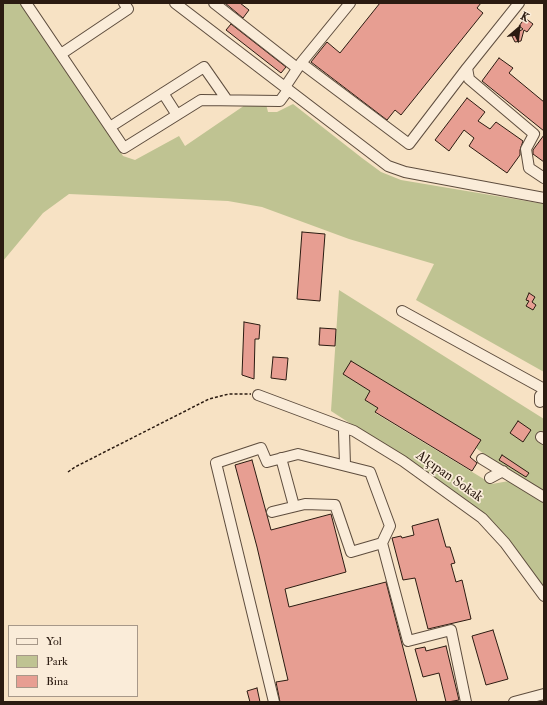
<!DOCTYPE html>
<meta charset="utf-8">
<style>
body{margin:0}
#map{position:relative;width:547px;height:705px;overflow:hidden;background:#f7e2c4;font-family:"IM FELL Double Pica",serif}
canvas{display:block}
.frame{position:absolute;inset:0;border:4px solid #2b1b11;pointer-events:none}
.legend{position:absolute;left:8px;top:625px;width:130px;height:72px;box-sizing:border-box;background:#faecd9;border:1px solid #a79889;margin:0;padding:5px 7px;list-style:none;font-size:12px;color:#2b1b11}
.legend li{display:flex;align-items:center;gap:8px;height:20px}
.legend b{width:20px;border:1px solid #a79889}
.north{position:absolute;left:499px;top:8px;width:40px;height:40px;-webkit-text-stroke:3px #faecd9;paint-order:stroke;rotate:28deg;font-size:11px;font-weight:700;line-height:16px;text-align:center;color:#2b1b11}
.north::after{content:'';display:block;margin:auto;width:14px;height:18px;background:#2b1b11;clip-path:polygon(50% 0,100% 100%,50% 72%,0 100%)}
</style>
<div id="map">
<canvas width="547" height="705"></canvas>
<div class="frame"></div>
<ul class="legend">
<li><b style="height:5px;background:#faecd9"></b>Yol</li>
<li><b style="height:11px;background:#bfc392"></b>Park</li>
<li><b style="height:11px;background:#e79e92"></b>Bina</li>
</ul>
<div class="north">K</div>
</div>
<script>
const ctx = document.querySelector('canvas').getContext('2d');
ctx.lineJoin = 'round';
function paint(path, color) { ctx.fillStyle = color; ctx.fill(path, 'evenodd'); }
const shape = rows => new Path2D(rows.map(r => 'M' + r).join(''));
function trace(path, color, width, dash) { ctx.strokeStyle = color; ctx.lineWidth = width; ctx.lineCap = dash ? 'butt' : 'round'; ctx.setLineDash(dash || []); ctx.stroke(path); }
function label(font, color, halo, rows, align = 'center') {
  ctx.font = font + ' "IM FELL Double Pica",serif'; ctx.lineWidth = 3.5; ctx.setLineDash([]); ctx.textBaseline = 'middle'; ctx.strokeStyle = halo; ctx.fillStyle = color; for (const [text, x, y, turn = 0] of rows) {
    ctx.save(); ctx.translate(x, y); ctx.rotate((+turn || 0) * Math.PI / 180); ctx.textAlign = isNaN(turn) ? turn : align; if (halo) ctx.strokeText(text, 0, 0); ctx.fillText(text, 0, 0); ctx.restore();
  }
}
const green = shape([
 [3,3,22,3,97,114,123,156,135,160,179,136,185,146,248,103,266,104,268,112,277,112,293,104,362,158,381,172,401,180,544,204,544,372,416,300,434,264,349,239,262,207,228,201,69,194,43,213,3,261],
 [339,290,544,419,544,437,537,434,535,437,544,442,544,492,504,469,476,448,481,440,351,362,344,374,370,391,365,400,378,408,375,413,492,484,509,481,544,503,544,590,501,532,481,511,430,475,331,411]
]);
const building = shape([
 [225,3,240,3,249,10,243,18,225,3],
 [380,3,481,3,477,8,483,13,401,115,395,110,387,120,311,62,327,42,340,53,380,3],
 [525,18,533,24,527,32,524,30,521,41,515,42,512,36,523,29,519,26,525,18],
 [231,24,286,67,281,73,226,30,231,24],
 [499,58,513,68,509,73,544,102,544,131,482,81,499,58],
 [467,98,485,112,478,121,490,129,496,122,523,141,520,150,520,155,507,173,469,146,474,138,464,130,449,151,435,140,467,98],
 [544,135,544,162,533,154,533,150,544,135],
 [302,232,325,234,320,301,297,299,302,232],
 [529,293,535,297,532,302,536,305,533,310,526,306,529,301,526,300,529,293],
 [244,322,260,325,259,339,255,339,254,379,242,375,244,322],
 [320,328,336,329,335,346,319,345,320,328],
 [273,357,288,358,286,380,271,378,273,357],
 [351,361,481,440,470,457,477,463,472,471,375,412,378,408,365,400,370,391,343,374,351,361],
 [518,421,531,430,523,442,510,433,518,421],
 [502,455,529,473,526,477,499,460,502,455],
 [252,460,271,530,331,514,346,572,285,589,289,607,386,582,417,702,280,702,276,682,288,680,257,547,235,465,252,460],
 [438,519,446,547,450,547,455,563,451,564,456,582,462,580,471,619,428,629,415,578,403,580,392,538,401,536,402,538,414,535,412,526,438,519],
 [493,630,508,679,486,685,472,636,493,630],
 [446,646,459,700,448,702,446,702,439,673,423,677,415,649,425,647,426,651,446,646],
 [257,688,260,702,250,702,247,691,257,688]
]);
const path = shape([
 [68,472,75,467,209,399,229,394,251,394]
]);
const minor = shape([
 [26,3,124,148,201,100,280,101,288,90],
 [175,3,388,166,405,172,544,198],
 [214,3,297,68],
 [519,3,467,68,469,79,534,134,526,149,529,168,544,178],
 [61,54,128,9,124,3],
 [301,63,350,3],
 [285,87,301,63,409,144,467,68],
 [163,93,177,115],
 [110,127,204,67,227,100],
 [402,311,544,389],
 [258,395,346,428],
 [540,402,540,396,544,391],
 [541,437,544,439],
 [281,458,294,506],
 [482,459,544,497],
 [345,465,344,432,346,428,354,431,403,461,482,518,505,543,544,596],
 [490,478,503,471],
 [272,512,305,504,335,505,351,552,382,543,408,641,451,630,466,702],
 [274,702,216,463,261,448,267,462,298,454,370,472,390,526,382,543],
 [514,702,544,694]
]);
const streetNames = [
 ["Alçıpan Sokak",449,477,35]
];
paint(green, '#bfc392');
paint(building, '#e79e92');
trace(building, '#2b1b11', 1);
trace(minor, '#5e4d3e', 12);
trace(path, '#2b1b11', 1.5, [3, 2]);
trace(minor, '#faecd9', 10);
label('14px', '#2b1b11', '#faecd9', streetNames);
</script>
